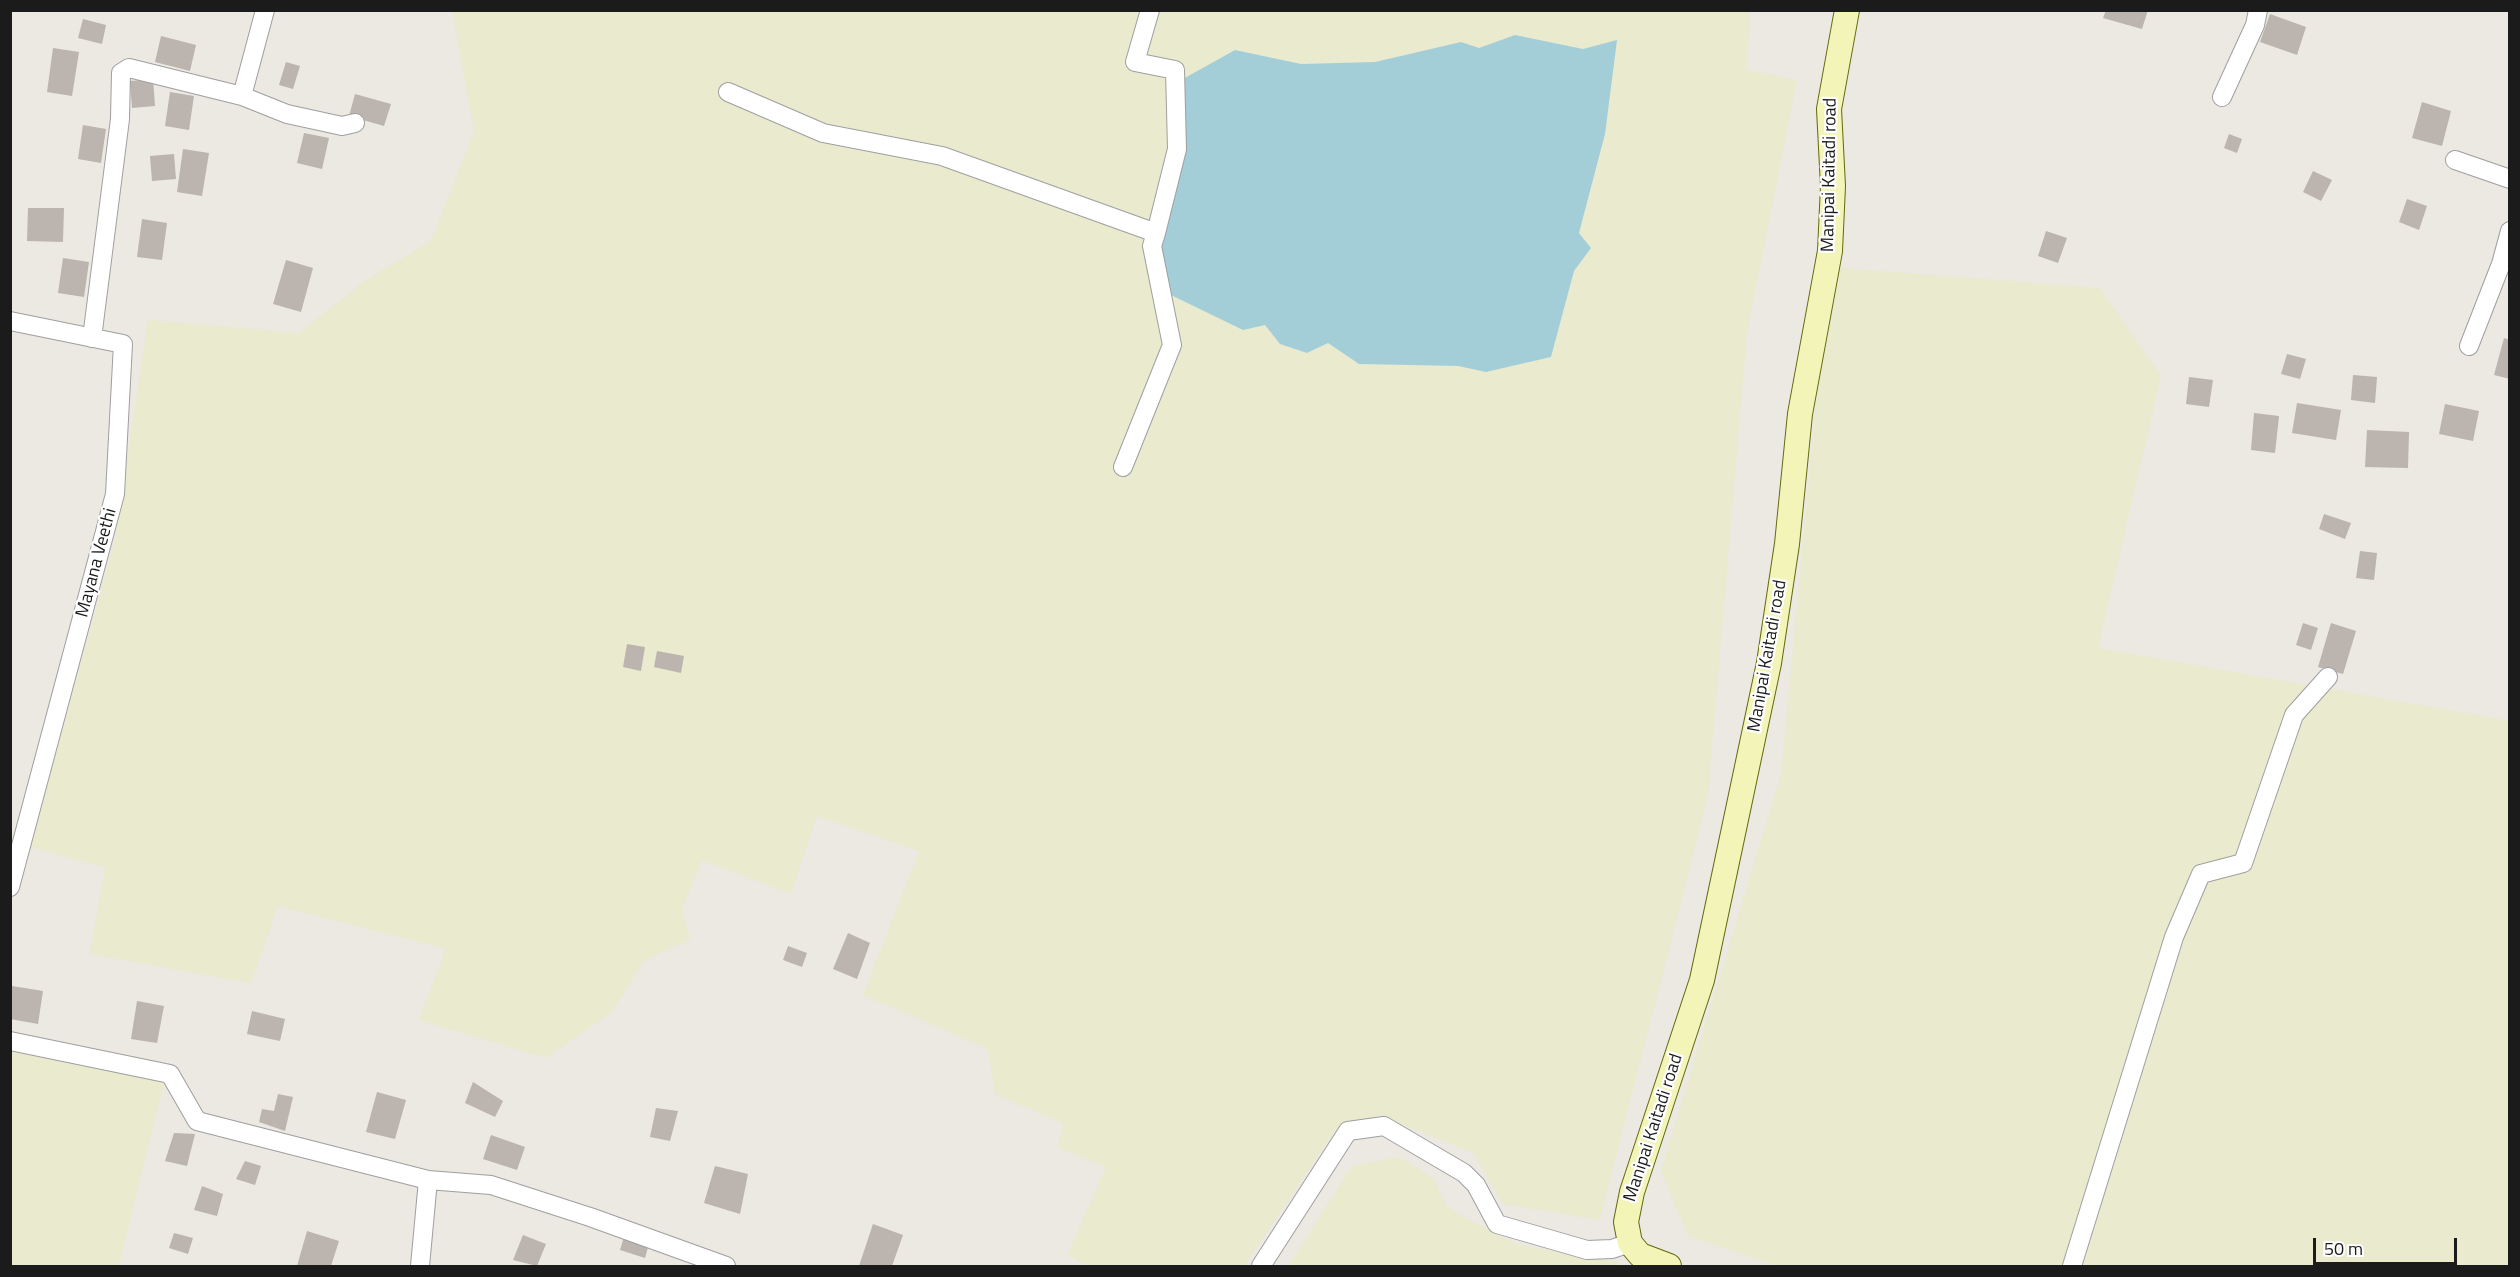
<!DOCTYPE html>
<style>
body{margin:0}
#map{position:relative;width:2520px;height:1277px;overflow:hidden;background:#ece8e2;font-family:"Titillium Web",sans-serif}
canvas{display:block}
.frame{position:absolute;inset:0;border:12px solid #1b1b1b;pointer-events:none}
.scale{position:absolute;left:2313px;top:1238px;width:144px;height:27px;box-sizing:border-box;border:3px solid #1b1b1b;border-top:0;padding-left:8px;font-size:18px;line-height:21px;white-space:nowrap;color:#1b1b1b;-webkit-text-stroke:4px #fff;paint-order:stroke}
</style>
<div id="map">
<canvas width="2520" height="1277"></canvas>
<div class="frame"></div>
<div class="scale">50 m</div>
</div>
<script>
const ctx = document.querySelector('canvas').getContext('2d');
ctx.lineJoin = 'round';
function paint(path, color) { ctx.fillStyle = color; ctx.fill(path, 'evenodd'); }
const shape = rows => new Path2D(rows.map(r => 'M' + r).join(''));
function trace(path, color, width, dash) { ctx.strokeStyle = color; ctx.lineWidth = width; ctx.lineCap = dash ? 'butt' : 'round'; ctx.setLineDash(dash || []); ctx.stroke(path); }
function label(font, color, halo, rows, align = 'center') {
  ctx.font = font + ' "Titillium Web",sans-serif'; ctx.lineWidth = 4.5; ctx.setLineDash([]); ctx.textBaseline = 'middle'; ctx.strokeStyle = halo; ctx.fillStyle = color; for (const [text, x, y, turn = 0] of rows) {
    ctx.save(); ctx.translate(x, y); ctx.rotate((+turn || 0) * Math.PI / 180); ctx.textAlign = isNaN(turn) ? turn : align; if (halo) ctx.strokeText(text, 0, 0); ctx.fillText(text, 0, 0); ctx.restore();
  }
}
const farmland = shape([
 [452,11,1750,11,1747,70,1797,80,1747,332,1708,795,1600,1220,1503,1204,1473,1153,1379,1115,1335,1130,1244,1266,1088,1266,1067,1255,1106,1167,1058,1148,1063,1123,995,1094,988,1049,863,995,919,851,817,816,791,894,702,860,682,909,690,939,644,961,612,1012,546,1058,419,1020,446,949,278,906,251,983,90,954,105,867,30,847,115,540,148,320,299,333,366,280,431,241,474,131],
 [1515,35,1583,49,1605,134,1579,233,1590,248,1574,271,1551,357,1486,372,1458,366,1359,364,1328,343,1307,353,1280,344,1265,325,1235,50,1301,64,1375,62,1461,42,1478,48],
 [1829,267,2100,288,2161,376,2098,648,2505,720,2509,717,2509,1266,1778,1266,1688,1236,1661,1171,1781,774],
 [11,1048,164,1083,119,1266,11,1266],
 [1399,1157,1434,1179,1448,1208,1518,1245,1615,1261,1624,1266,1288,1266,1352,1166]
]);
const water = shape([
 [1515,35,1583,49,1617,40,1605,134,1579,233,1591,248,1574,271,1551,357,1486,372,1458,366,1359,364,1328,343,1307,353,1280,344,1265,325,1243,330,1171,295,1157,249,1183,79,1235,50,1301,64,1375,62,1461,42,1479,48]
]);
const building = shape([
 [2106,10,2148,10,2142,29,2103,18],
 [2270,14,2306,27,2297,55,2260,42],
 [83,19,106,25,102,44,78,38],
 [161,36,196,45,190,71,155,62],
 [53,48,79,52,72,96,47,92],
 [286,62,300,66,293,89,279,85],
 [153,79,155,106,132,108,130,81],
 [170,92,194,96,189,130,165,126],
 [355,94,391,104,384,126,349,116],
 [2422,102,2451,111,2442,146,2412,138],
 [83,125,106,129,101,163,78,159],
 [304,133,329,138,322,169,297,163],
 [2229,134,2242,139,2237,153,2224,148],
 [183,149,209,153,202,196,177,192],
 [174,154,176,179,152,181,150,156],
 [2313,171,2332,180,2321,201,2303,192],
 [2407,199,2427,206,2419,230,2399,222],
 [28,208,64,208,63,242,27,241],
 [142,219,167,223,162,260,137,257],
 [2046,231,2067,238,2058,263,2038,256],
 [63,258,89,262,84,297,58,293],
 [286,260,313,268,301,312,273,304],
 [2504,338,2510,340,2510,379,2494,375],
 [2287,354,2306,359,2300,379,2281,374],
 [2353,375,2377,377,2375,403,2351,400],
 [2189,377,2213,380,2209,407,2186,404],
 [2297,403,2341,410,2336,440,2292,433],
 [2445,404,2479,411,2473,441,2439,434],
 [2254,413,2279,416,2275,453,2251,450],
 [2367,430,2409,432,2408,468,2365,467],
 [2324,514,2351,523,2345,539,2319,529],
 [2360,551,2377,553,2374,580,2356,578],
 [2303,623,2318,628,2311,650,2296,645],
 [2331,623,2356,631,2343,674,2318,667],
 [627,644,645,647,641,671,623,667],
 [657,651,684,656,681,673,654,667],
 [848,933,870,943,857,979,833,969],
 [788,946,807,953,802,967,783,960],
 [12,986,43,991,38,1024,10,1019],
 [137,1001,164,1006,157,1043,131,1039],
 [252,1011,285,1019,280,1041,247,1034],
 [473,1082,503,1101,495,1117,465,1103],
 [377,1092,406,1100,395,1139,366,1132],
 [278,1094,293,1097,285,1131,259,1122,262,1109,274,1111],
 [656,1108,678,1111,670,1141,650,1137],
 [174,1133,195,1134,187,1166,165,1161],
 [491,1135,525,1147,517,1170,483,1159],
 [245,1161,261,1166,255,1185,236,1179],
 [715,1166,748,1174,740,1214,704,1203],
 [202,1186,223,1194,217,1216,194,1210],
 [873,1224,903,1235,892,1266,859,1266],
 [307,1231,339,1241,331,1266,297,1266],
 [174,1233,193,1238,188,1254,169,1248],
 [625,1233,650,1240,645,1258,620,1250],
 [523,1235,546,1244,537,1266,513,1260]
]);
const minor = shape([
 [1150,10,1135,62,1175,70,1177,149,1156,233],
 [728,92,823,133,942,156,1156,233,1152,246,1172,345,1123,467],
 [242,96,265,10],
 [2222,97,2255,25,2258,10],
 [2455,160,2510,179],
 [10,321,123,344,115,494,10,887],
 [92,338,120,119,121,73,129,68,242,96,287,114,342,126,355,123],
 [2469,346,2501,264,2510,231],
 [10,1041,170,1074,197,1121,428,1180,491,1185,590,1217,726,1266],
 [420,1266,428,1180],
 [1261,1266,1348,1131,1384,1126,1464,1173,1476,1185,1497,1224,1587,1250,1612,1249,1630,1243],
 [2072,1266,2174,937,2201,874,2243,863,2294,715,2328,677]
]);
const secondary = shape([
 [1669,1266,1640,1255,1630,1243,1626,1222,1632,1192,1702,980,1769,663,1787,544,1800,414,1830,251,1833,186,1829,109,1847,10]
]);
const streetNames = [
 ["Manipai Kaitadi road",1830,175,-89],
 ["Mayana Veethi",97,563,-75],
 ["Manipai Kaitadi road",1768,656,-80],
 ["Manipai Kaitadi road",1654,1128,-72]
];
paint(farmland, '#e9eace');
paint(water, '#a4ced7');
paint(building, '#bcb4ae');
trace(minor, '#9f9f9f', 20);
trace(secondary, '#62690c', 26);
trace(minor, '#fff', 18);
trace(secondary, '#f3f4b8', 24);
label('18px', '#1b1b1b', '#fff', streetNames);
</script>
